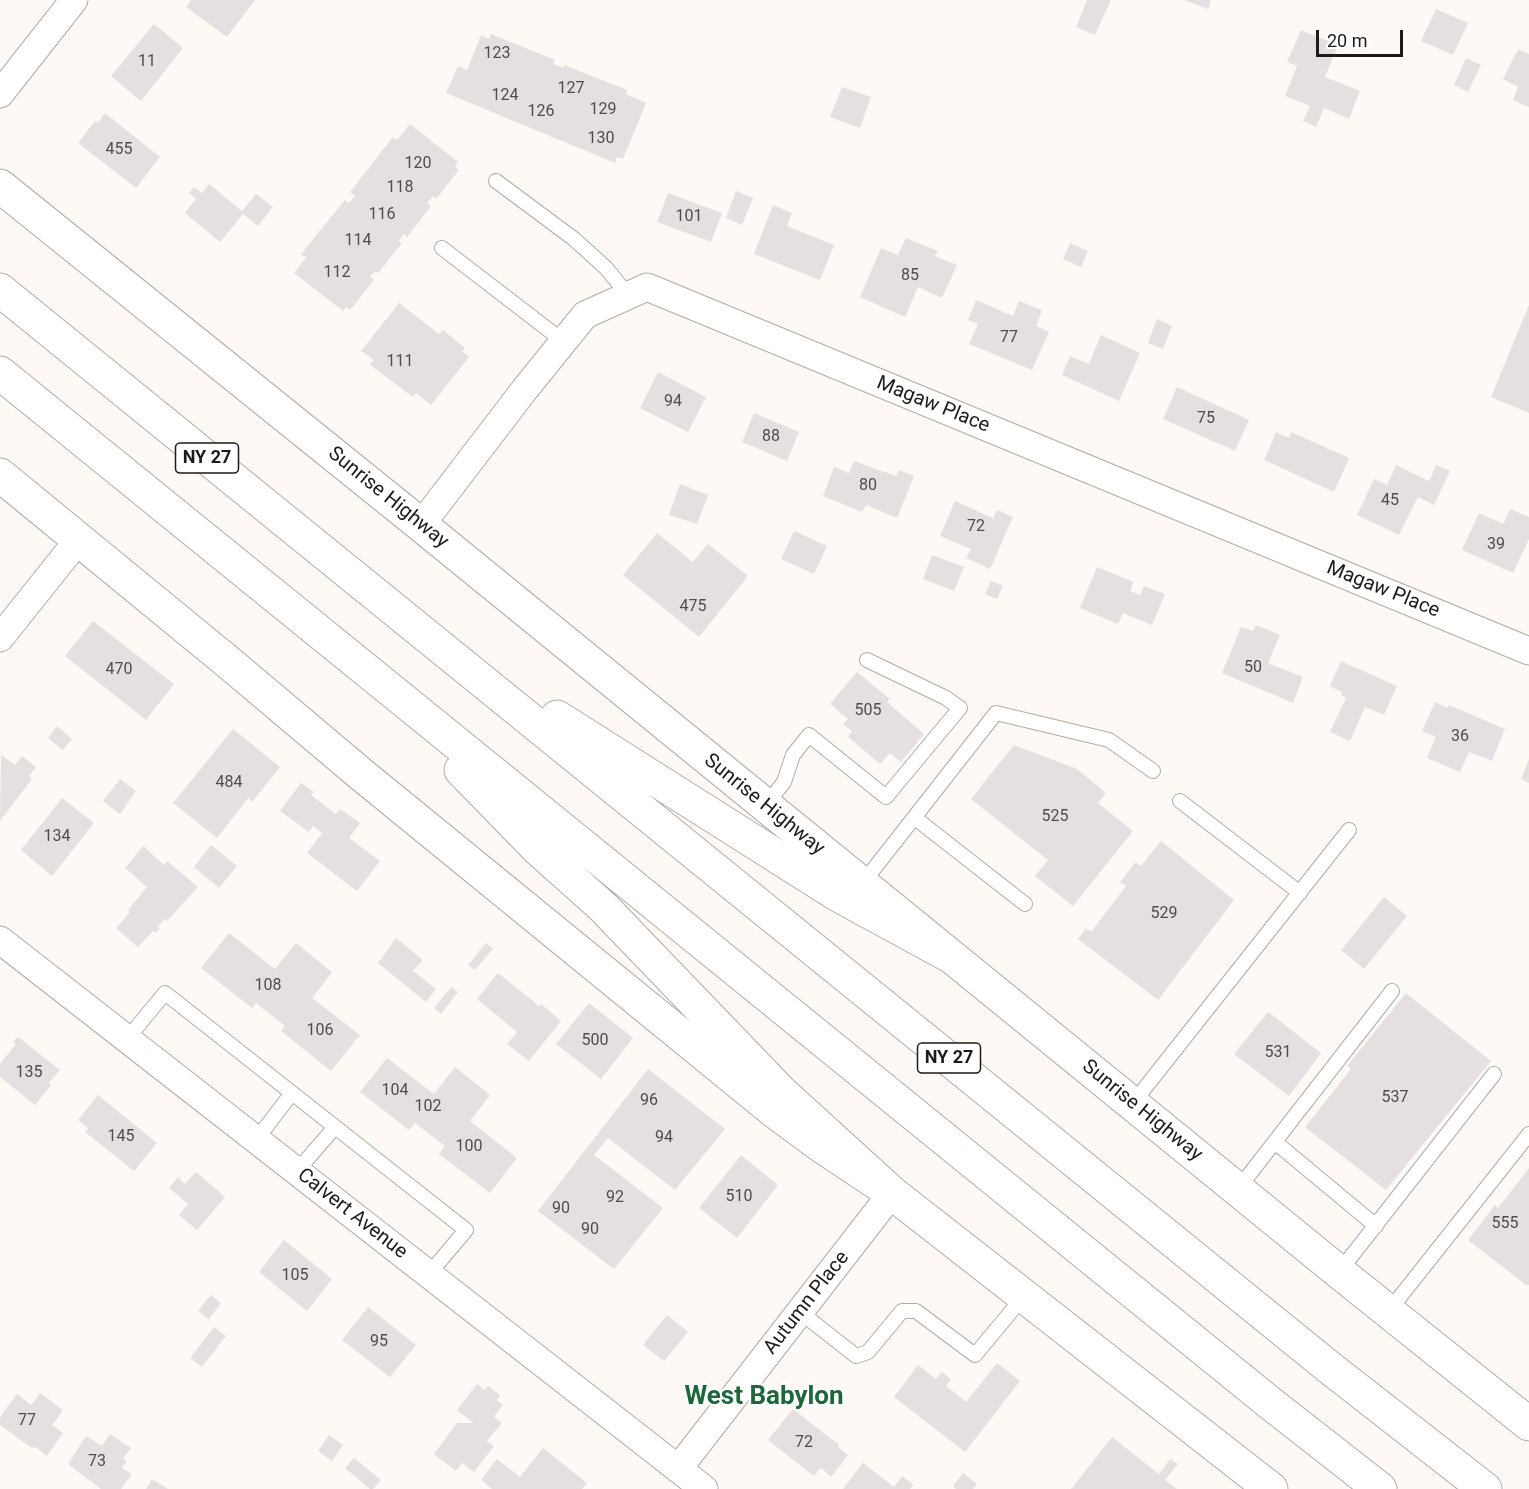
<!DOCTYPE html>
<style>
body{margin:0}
#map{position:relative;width:1529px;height:1489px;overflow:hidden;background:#fff9f5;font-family:Roboto,sans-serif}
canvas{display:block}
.scale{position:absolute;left:1316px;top:30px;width:87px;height:27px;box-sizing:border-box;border:3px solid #1d1b1a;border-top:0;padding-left:8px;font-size:18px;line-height:21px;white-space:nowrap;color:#1d1b1a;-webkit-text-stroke:4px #fff;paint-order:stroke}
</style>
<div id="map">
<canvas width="1529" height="1489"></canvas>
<div class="scale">20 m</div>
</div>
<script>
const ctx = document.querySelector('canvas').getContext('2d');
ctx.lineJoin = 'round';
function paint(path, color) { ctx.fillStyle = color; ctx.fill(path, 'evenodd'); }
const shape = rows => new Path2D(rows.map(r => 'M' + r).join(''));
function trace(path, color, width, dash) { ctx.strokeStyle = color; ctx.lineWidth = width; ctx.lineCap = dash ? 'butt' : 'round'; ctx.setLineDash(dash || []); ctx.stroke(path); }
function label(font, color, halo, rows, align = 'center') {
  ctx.font = font + ' Roboto,sans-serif'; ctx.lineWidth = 5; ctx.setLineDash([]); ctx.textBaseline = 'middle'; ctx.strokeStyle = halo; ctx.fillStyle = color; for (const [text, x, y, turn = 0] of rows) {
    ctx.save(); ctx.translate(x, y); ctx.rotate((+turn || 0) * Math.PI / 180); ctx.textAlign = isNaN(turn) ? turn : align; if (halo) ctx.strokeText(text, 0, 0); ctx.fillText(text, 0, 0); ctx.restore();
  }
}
const building = shape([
 [191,0,255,0,227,37,186,7],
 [1087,0,1111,0,1095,35,1076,27],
 [1184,0,1211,0,1208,9],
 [1436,9,1468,23,1453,55,1421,41],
 [154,24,183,48,141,101,111,76],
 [1301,30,1338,45,1325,77,1360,91,1349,119,1324,108,1316,127,1303,121,1310,106,1285,96,1297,66,1287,62],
 [491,34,555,60,553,64,563,68,564,65,627,90,626,94,646,103,623,159,617,157,615,163,446,93,458,66,467,70,481,35,489,39],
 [1518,49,1529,54,1529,107,1513,100,1518,87,1503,79],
 [1466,58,1481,65,1468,92,1454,85],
 [842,87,871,97,860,128,830,117],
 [105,113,160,157,136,188,78,143,95,121,98,123],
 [410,124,458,162,455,167,459,170,436,199,433,196,427,203,431,206,407,237,404,234,399,241,402,243,378,273,375,271,370,277,374,280,350,310,346,307,343,311,294,273,306,258,301,254,345,200,349,203,355,196,350,192,393,137,397,140],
 [209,184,242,211,256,194,273,207,258,226,243,214,220,242,185,213,196,199,189,193,194,187,202,193],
 [736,191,753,198,742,225,726,218],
 [668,193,722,213,711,242,657,222],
 [773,205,792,213,787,226,834,245,820,280,754,254],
 [906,238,938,251,935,256,957,265,942,298,918,287,905,317,860,297,881,248,898,255],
 [1070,243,1088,251,1081,267,1063,259],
 [976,300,1013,316,1019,301,1042,310,1036,326,1049,332,1032,370,969,344,978,324,968,320],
 [399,303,439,334,443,330,465,348,462,351,469,357,431,405,416,393,413,397,370,365,374,360,361,351],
 [1529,305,1529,413,1491,397],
 [1157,319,1172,326,1163,349,1148,343],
 [1101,335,1140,353,1119,401,1062,375,1070,356,1089,364],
 [658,372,706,397,688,432,640,408],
 [1177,387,1249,420,1235,451,1163,419],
 [754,413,799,432,787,461,742,442],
 [1276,432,1289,438,1291,432,1349,458,1334,492,1264,460],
 [854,461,896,476,899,470,914,476,897,518,866,505,862,512,823,496,834,467,849,473],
 [1396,465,1429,481,1436,465,1450,471,1434,505,1418,497,1399,535,1357,515,1374,479,1387,485],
 [680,484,708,495,697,524,669,515],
 [955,501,993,518,997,510,1013,517,990,569,966,558,971,549,940,536],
 [1510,509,1529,517,1529,539,1513,573,1462,550,1479,513,1503,524],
 [794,531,827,546,814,574,781,559],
 [657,533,693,562,708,544,748,576,699,637,623,575],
 [932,555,964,567,954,591,923,579],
 [1097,567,1134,582,1130,591,1140,595,1144,586,1165,594,1152,625,1123,613,1118,624,1080,608],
 [991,581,1003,586,997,599,985,594],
 [93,621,174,684,146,720,65,656],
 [1256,625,1280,635,1268,663,1303,677,1293,703,1222,673,1241,627,1253,631],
 [1341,661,1397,686,1384,715,1365,707,1350,741,1330,732,1346,698,1341,695,1342,692,1330,686],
 [857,672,890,699,887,702,924,734,901,762,890,753,880,764,848,737,852,731,843,724,848,719,830,704],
 [1435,702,1448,708,1449,705,1505,729,1492,761,1469,752,1460,772,1427,758,1436,737,1422,731],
 [57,726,72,739,63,750,48,738],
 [233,729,280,767,252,802,248,798,217,838,173,803],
 [1014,745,1077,769,1106,793,1098,803,1133,831,1073,906,1035,876,1048,860,971,799],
 [1,755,15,765,22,756,36,767,29,776,32,779,0,821],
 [1529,759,1529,783,1521,779],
 [120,779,136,791,120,814,103,801],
 [301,783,314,792,311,795,336,814,340,809,360,823,349,838,380,861,357,891,307,853,322,833,313,826,309,832,280,811],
 [62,798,94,823,52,876,21,850],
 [1161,841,1234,900,1158,1000,1078,939,1086,928,1091,932,1126,886,1120,882,1136,862,1141,866],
 [211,845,237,866,219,888,194,867],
 [143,846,164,865,167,861,198,887,167,921,164,919,158,926,160,928,156,933,153,931,138,947,116,928,130,912,128,910,147,887,125,868],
 [1384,897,1407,916,1364,969,1341,950],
 [229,933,275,969,296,943,332,972,312,998,360,1035,331,1071,281,1031,285,1026,256,1003,252,1008,201,968],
 [396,938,423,960,413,971,436,989,426,1002,378,963],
 [486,943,493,949,475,970,468,965],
 [498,973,539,1006,541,1004,561,1021,529,1061,507,1044,517,1032,477,999],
 [451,987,458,992,441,1014,434,1008],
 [1406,993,1491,1061,1386,1190,1305,1127,1351,1069,1347,1066],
 [589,1003,633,1038,601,1079,556,1044],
 [1268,1012,1321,1053,1289,1096,1234,1054],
 [18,1037,60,1070,49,1083,51,1085,35,1105,0,1077,0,1064,16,1044,13,1042],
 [387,1058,434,1094,455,1067,490,1095,470,1121,517,1158,490,1193,439,1154,445,1146,415,1123,409,1130,360,1092],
 [648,1069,725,1129,675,1190,608,1138,594,1155,663,1208,614,1269,538,1211],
 [98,1095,157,1143,134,1171,85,1132,88,1128,78,1120],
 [741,1155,778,1185,737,1238,699,1208],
 [1529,1168,1529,1285,1526,1285,1468,1240,1495,1205,1498,1208],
 [196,1172,225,1197,197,1230,179,1215,188,1204,169,1188,178,1177,185,1184],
 [284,1240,332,1279,307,1311,259,1272],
 [211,1295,221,1303,209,1319,198,1311],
 [368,1307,416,1345,390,1377,342,1340],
 [667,1315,688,1332,664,1361,643,1345],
 [214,1327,226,1336,202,1367,190,1358],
 [997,1363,1020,1381,965,1452,894,1397,918,1365,936,1379,942,1372,951,1379,946,1386,966,1402],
 [477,1384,485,1390,488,1386,500,1395,497,1400,503,1405,494,1417,502,1423,487,1441,494,1446,474,1472,462,1463,456,1471,434,1454,457,1423,473,1423,457,1410],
 [40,1393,63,1410,52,1425,63,1433,47,1456,36,1447,32,1448,0,1425,0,1417,17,1394,31,1405],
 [793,1409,839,1445,838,1447,848,1455,831,1477,821,1468,814,1476,768,1440],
 [110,1434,131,1448,123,1458,127,1461,122,1468,132,1474,121,1489,101,1489,68,1464,86,1436,102,1446],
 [329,1435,343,1445,332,1461,318,1451],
 [1112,1437,1159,1474,1170,1459,1178,1464,1165,1480,1177,1489,1071,1489],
 [543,1448,587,1483,582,1489,492,1489,481,1480,497,1459,520,1477],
 [354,1458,381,1480,373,1489,370,1489,345,1468],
 [863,1463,894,1487,902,1476,914,1485,910,1489,843,1489],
 [963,1473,977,1484,973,1489,956,1489,953,1486],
 [152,1479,168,1489,146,1489]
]);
const lane = shape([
 [496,181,574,239,606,268,628,295],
 [442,248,563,341],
 [1180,801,1300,893],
 [765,806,784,782,793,755,809,735,886,797,960,708,946,698,867,660],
 [915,818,1025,904],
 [862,884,996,713,1109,740,1153,771],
 [127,1039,165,993,466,1230,429,1274],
 [1133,1103,1349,830],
 [256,1140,292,1093],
 [1275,1142,1376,1226],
 [297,1171,335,1127],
 [1238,1189,1392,991],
 [1339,1272,1494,1074],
 [800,1312,856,1356,868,1352,902,1311,916,1311,975,1355,1024,1296],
 [1388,1312,1529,1134]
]);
const street = shape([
 [0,94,74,0],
 [421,525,525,389,585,315,647,287,1529,651],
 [0,638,79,539],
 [0,940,704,1489],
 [678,1469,892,1193]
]);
const secondary = shape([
 [0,186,421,525,1339,1272,1529,1424],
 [0,475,228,662,362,775,774,1111,820,1145,892,1193,1271,1489]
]);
const highway = shape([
 [0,290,1330,1368,1485,1489],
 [0,373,1270,1403,1380,1489],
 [557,717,838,895,950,956],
 [461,770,539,850,603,907,781,1092,892,1193]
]);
const numberNames = [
 ["123",497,54],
 ["11",147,62],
 ["127",571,89],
 ["124",505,96],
 ["129",603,110],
 ["126",541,112],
 ["130",601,139],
 ["455",119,150],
 ["120",418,164],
 ["118",400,188],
 ["116",382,215],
 ["101",689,217],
 ["114",358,241],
 ["112",337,273],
 ["85",910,276],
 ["77",1009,338],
 ["111",400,362],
 ["94",673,402],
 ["75",1206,419],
 ["88",771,437],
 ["80",868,486],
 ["45",1390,501],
 ["72",976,527],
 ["39",1496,545],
 ["475",693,607],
 ["50",1253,668],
 ["470",119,670],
 ["505",868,711],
 ["36",1460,737],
 ["484",229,783],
 ["525",1055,817],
 ["134",57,837],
 ["529",1164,914],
 ["108",268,986],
 ["106",320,1031],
 ["500",595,1041],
 ["531",1278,1053],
 ["135",29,1073],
 ["104",395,1091],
 ["537",1395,1098],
 ["96",649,1101],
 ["102",428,1107],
 ["145",121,1137],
 ["94",664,1138],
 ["100",469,1147],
 ["510",739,1197],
 ["92",615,1198],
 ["90",561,1209],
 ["555",1505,1224],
 ["90",590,1230],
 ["105",295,1276],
 ["95",379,1342],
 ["77",27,1421],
 ["72",804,1443],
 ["73",97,1462]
];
const shields = [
 [207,458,63],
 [949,1058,63]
];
const shieldNames = [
 ["NY 27",207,458],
 ["NY 27",949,1058]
];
const streetNames = [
 ["Magaw Place",933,405,22],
 ["Sunrise Highway",388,498,39],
 ["Magaw Place",1383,590,22],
 ["Sunrise Highway",764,805,39],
 ["Sunrise Highway",1142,1111,39],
 ["Calvert Avenue",352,1214,38],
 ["Autumn Place",807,1303,-52]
];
const districtNames = [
 ["West Babylon",764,1397]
];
paint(building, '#e6dfe2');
trace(lane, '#b2aca8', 16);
trace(street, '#b2aca8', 29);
trace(secondary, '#b2aca8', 35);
trace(highway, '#b2aca8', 35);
trace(lane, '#fff', 14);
trace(street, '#fff', 27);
trace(secondary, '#fff', 33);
trace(highway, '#fff', 33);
label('16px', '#4f4c4c', null, numberNames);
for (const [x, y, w] of shields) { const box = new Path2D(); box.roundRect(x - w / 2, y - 15, w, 30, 4.5); ctx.fillStyle = '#fff'; ctx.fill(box); trace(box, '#1d1b1a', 1.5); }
label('bold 18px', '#1d1b1a', null, shieldNames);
label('20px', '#1d1b1a', '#fff', streetNames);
label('bold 26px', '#1e673d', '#fff', districtNames);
</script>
